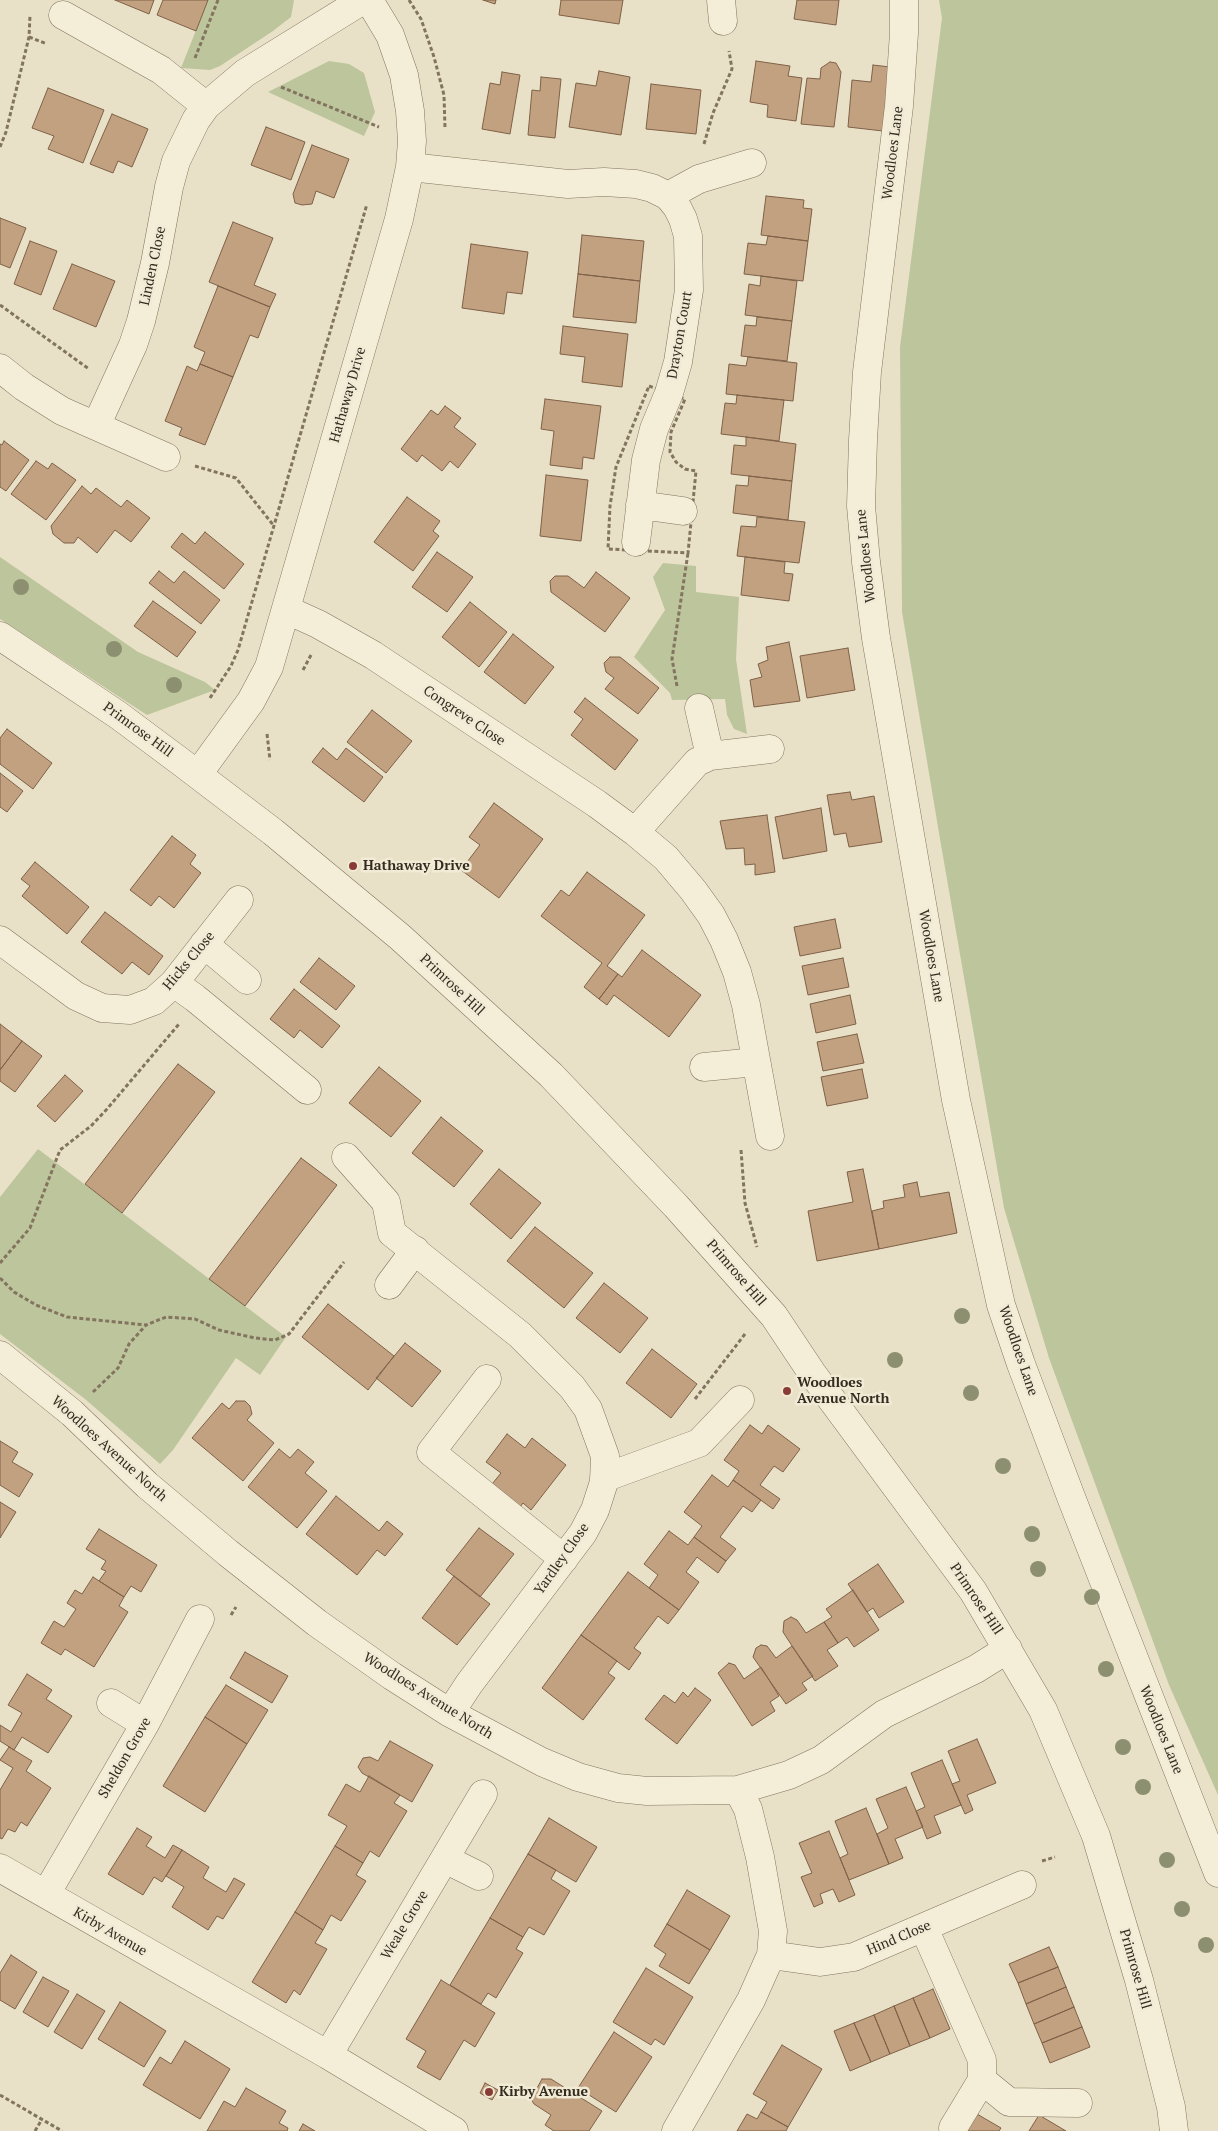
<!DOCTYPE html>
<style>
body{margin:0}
canvas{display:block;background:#e9e1c7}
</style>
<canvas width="1218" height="2131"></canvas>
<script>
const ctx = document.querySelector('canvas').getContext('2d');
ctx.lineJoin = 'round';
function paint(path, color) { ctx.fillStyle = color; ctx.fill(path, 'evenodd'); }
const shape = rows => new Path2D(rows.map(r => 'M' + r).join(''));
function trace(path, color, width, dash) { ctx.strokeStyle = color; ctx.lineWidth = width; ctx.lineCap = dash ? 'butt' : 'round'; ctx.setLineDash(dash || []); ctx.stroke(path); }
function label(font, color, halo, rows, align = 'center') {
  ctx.font = font + ' "PT Serif",serif'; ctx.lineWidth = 5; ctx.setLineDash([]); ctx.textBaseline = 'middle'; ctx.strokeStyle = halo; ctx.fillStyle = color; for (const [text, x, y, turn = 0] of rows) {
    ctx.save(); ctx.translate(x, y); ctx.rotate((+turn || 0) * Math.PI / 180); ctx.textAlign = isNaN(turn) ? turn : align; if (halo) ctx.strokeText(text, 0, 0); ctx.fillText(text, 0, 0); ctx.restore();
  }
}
const green = shape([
 [208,0,294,0,291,17,273,31,220,66,210,70,181,68],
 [939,0,1218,0,1218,1795,1169,1685,1049,1358,1004,1208,940,839,902,612,900,347,942,18],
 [329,61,349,64,364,73,375,112,364,136,268,92],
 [0,557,138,652,205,682,215,690,147,715,0,619],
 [663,563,696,566,696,592,739,597,736,659,747,734,734,729,727,715,725,699,672,700,670,693,634,657,665,610,653,577],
 [38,1149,286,1337,260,1375,236,1358,173,1450,160,1464,85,1399,0,1334,0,1197]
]);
const building = shape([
 [115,0,154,0,149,14,115,0],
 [163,0,208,0,196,31,157,15,163,0],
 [483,0,496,0,495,4,483,0],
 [561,0,623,0,619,24,559,15,561,0],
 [797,0,839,0,836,25,794,19,797,0],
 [756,61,790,66,788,76,802,78,796,121,767,117,768,105,750,102,756,61],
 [830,62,836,63,841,72,834,127,801,124,807,78,820,79,821,68,830,62],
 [873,65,890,67,883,131,848,127,852,80,871,82,873,65],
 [599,71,630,77,621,135,569,127,576,83,596,86,599,71],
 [502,72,520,75,510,134,482,129,490,83,500,85,502,72],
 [541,77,561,79,555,138,528,135,532,90,540,91,541,77],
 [651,84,701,90,696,134,646,129,651,84],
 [48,88,104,110,83,163,48,149,54,136,32,128,48,88],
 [112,114,148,129,132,167,118,161,113,173,90,164,112,114],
 [266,127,305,142,291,180,251,165,266,127],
 [312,145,349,159,334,198,316,191,312,204,302,205,295,203,293,194,312,145],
 [766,196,804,200,803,208,812,209,808,241,761,235,766,196],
 [0,218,26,228,10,268,0,264,0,218],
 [233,222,273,238,254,285,276,294,270,307,209,282,233,222],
 [582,235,644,241,640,281,578,274,582,235],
 [768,236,808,241,803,281,744,274,748,243,766,245,768,236],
 [30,241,57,251,41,295,14,284,30,241],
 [471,244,528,252,522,294,507,292,504,314,462,308,471,244],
 [72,264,115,281,96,327,53,309,72,264],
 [578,274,640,281,636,323,573,317,578,274],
 [761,276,797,281,792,321,745,315,749,284,760,286,761,276],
 [218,286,270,307,258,338,250,335,233,377,200,364,205,352,194,347,218,286],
 [757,317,792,321,787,361,741,356,745,325,756,326,757,317],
 [563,326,628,334,622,387,582,382,585,357,560,354,563,326],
 [748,357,797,363,793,401,726,394,729,364,746,366,748,357],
 [200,364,233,377,205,445,179,435,182,428,165,421,187,366,197,371,200,364],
 [737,395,784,400,779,441,721,434,725,403,736,404,737,395],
 [545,399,601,406,594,459,583,457,582,469,550,465,554,431,541,429,545,399],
 [445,406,461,418,454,427,476,444,458,468,450,461,442,471,422,455,417,462,401,449,431,410,438,415,445,406],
 [746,437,796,444,792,481,731,474,734,445,746,446,746,437],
 [4,441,29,460,6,491,0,487,0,444,2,445,4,441],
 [36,461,48,469,52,463,76,480,46,520,11,494,36,461],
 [546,475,588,480,581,541,540,536,546,475],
 [749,476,792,481,788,520,733,513,736,485,748,486,749,476],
 [82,486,91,494,96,488,121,507,127,500,150,518,131,542,115,530,97,553,78,537,74,543,64,543,53,534,51,526,82,486],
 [407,497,440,521,433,531,439,536,413,571,374,542,407,497],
 [757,517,805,522,799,563,737,556,741,526,756,527,757,517],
 [205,532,244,564,224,589,171,547,182,533,195,544,205,532],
 [437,552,473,577,447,612,412,587,437,552],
 [745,557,785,562,784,573,793,574,789,601,741,595,745,557],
 [159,571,174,583,184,571,220,600,201,624,149,583,159,571],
 [596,572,630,598,605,632,551,592,550,581,555,576,568,576,584,588,596,572],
 [153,601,196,632,177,657,134,626,153,601],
 [470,602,507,632,479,667,442,637,470,602],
 [513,634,554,667,525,704,484,672,513,634],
 [789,642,800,701,754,707,750,680,762,677,758,664,768,660,766,647,789,642],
 [848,648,855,690,807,698,800,656,848,648],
 [610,657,620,657,659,688,638,714,605,689,614,678,606,672,604,663,610,657],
 [585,698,638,740,615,770,571,735,583,719,574,712,585,698],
 [372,710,412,741,386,773,347,742,372,710],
 [7,729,52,763,33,789,0,764,0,738,7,729],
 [323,748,337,760,346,748,383,777,364,802,312,762,323,748],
 [0,773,23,791,7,812,0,807,0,773],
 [850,792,852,800,874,796,882,842,849,847,846,833,834,835,827,795,850,792],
 [494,803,543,839,499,898,461,870,480,845,469,837,494,803],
 [821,808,827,851,783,859,775,817,821,808],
 [767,815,775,872,755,875,755,864,745,865,744,848,726,849,720,821,767,815],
 [172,836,196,855,190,864,201,873,174,908,159,896,151,906,130,890,172,836],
 [35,862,89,907,67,934,22,896,30,886,21,879,35,862],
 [587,872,645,915,607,966,618,974,599,999,584,987,602,963,541,916,561,890,569,896,587,872],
 [105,912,163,956,149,975,132,962,122,974,81,942,105,912],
 [835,919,841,948,800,956,794,927,835,919],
 [642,950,701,995,669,1037,614,995,607,1005,599,999,618,974,622,977,642,950],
 [319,958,355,986,336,1010,300,982,319,958],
 [843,958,849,987,808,995,802,966,843,958],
 [294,989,340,1026,322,1048,300,1030,294,1038,270,1019,294,989],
 [850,995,856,1024,816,1033,810,1004,850,995],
 [0,1024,22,1041,0,1070,0,1024],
 [857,1034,864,1063,823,1071,817,1042,857,1034],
 [22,1041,42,1056,15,1092,0,1081,0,1070,22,1041],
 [178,1064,215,1092,122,1213,85,1184,178,1064],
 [379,1067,421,1101,391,1137,349,1103,379,1067],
 [862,1069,868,1098,827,1106,821,1077,862,1069],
 [65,1075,83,1091,55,1122,37,1106,65,1075],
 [441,1117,483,1151,454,1187,412,1153,441,1117],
 [301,1158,337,1185,245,1306,209,1279,301,1158],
 [499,1169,541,1203,511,1239,470,1204,499,1169],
 [863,1169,879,1249,817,1261,808,1211,853,1202,847,1172,863,1169],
 [917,1182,920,1197,949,1192,957,1233,879,1249,872,1211,884,1208,883,1201,905,1197,903,1185,917,1182],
 [535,1227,593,1273,564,1308,507,1261,535,1227],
 [604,1283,648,1318,620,1353,576,1318,604,1283],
 [328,1304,394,1356,368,1390,302,1337,328,1304],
 [405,1343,441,1371,412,1407,376,1378,405,1343],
 [652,1349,697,1384,671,1418,626,1383,652,1349],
 [236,1401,245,1401,250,1406,252,1414,247,1420,274,1443,243,1481,192,1438,222,1403,229,1409,236,1401],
 [750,1425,762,1434,768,1425,800,1449,783,1472,774,1466,760,1485,780,1499,773,1509,733,1480,739,1471,724,1460,750,1425],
 [507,1434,525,1448,532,1438,566,1465,531,1510,523,1503,517,1511,488,1489,501,1473,486,1462,507,1434],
 [0,1441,18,1452,12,1462,33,1474,19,1497,0,1485,0,1441],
 [279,1449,290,1458,298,1449,314,1462,305,1473,327,1491,297,1528,248,1487,279,1449],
 [712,1475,728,1487,733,1480,761,1500,752,1512,743,1506,720,1537,736,1549,726,1561,694,1537,702,1526,684,1512,712,1475],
 [336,1496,379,1531,387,1521,403,1534,385,1556,377,1550,357,1575,306,1534,336,1496],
 [0,1502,16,1512,0,1538,0,1502],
 [479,1528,514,1554,480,1597,446,1570,479,1528],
 [99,1529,157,1565,141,1592,131,1586,124,1597,99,1581,106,1571,101,1569,106,1561,86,1549,99,1529],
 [669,1531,688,1545,694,1537,726,1561,718,1573,697,1557,686,1572,699,1582,679,1610,649,1588,658,1575,644,1564,669,1531],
 [878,1564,904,1602,879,1618,873,1608,867,1612,848,1584,878,1564],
 [628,1572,679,1610,668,1624,658,1616,634,1648,641,1653,629,1670,581,1635,628,1572],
 [454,1576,490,1604,457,1645,422,1618,454,1576],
 [93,1577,124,1597,119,1606,128,1612,94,1667,65,1649,61,1655,41,1643,54,1621,64,1627,76,1609,67,1603,75,1590,82,1594,93,1577],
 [853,1590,879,1630,854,1647,847,1637,838,1643,824,1622,832,1617,826,1609,853,1590],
 [791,1617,797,1620,806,1633,824,1622,838,1643,827,1650,838,1666,815,1681,783,1632,784,1621,791,1617],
 [581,1635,617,1661,608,1673,615,1678,583,1720,542,1688,581,1635],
 [761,1645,767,1646,776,1658,792,1646,813,1676,802,1683,807,1690,786,1704,753,1657,756,1648,761,1645],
 [245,1652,288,1676,272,1703,230,1678,245,1652],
 [729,1663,735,1665,744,1679,761,1667,779,1696,770,1702,775,1711,752,1726,718,1673,729,1663],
 [27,1674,52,1690,46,1699,72,1716,48,1753,22,1737,14,1750,0,1741,0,1725,11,1732,22,1713,8,1705,27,1674],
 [226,1685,268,1710,247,1744,205,1717,226,1685],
 [695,1688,711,1700,677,1744,645,1719,664,1695,675,1703,683,1692,688,1697,695,1688],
 [205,1717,247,1744,205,1812,163,1786,205,1717],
 [977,1739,996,1783,967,1795,973,1810,965,1814,952,1784,960,1781,948,1751,977,1739],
 [390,1741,433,1765,412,1802,362,1773,358,1767,363,1758,370,1757,378,1761,390,1741],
 [9,1747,32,1761,26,1771,51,1788,27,1826,21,1822,15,1832,8,1829,2,1839,0,1838,0,1790,13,1768,0,1760,9,1747],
 [942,1760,961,1805,934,1816,941,1833,927,1839,916,1811,925,1807,911,1773,942,1760],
 [369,1776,400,1795,394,1803,407,1811,379,1857,370,1851,363,1863,335,1846,347,1826,328,1815,346,1784,360,1792,369,1776],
 [906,1787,923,1827,895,1839,903,1858,889,1864,877,1834,888,1828,876,1799,906,1787],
 [866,1808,889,1864,849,1880,840,1858,848,1854,835,1821,866,1808],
 [549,1818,597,1847,576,1882,528,1854,549,1818],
 [137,1828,152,1837,146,1846,165,1858,173,1845,182,1850,162,1882,154,1877,143,1895,108,1874,137,1828],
 [829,1831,855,1895,839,1902,833,1889,820,1894,823,1903,814,1907,801,1877,812,1873,799,1843,829,1831],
 [335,1846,363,1863,356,1875,366,1881,341,1921,331,1915,323,1930,295,1912,335,1846],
 [182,1850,209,1867,203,1878,226,1892,234,1878,245,1884,223,1919,217,1916,208,1930,172,1907,184,1887,166,1876,182,1850],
 [528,1854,556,1870,551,1879,570,1891,544,1935,529,1927,523,1937,490,1918,528,1854],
 [687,1890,730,1916,710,1950,667,1924,687,1890],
 [295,1912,323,1930,315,1943,327,1949,300,1995,294,1990,286,2003,252,1982,295,1912],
 [490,1918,523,1937,516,1949,523,1953,496,1998,488,1993,481,2004,450,1985,490,1918],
 [667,1924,710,1950,689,1984,659,1966,666,1954,654,1946,667,1924],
 [1049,1947,1058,1967,1018,1983,1009,1964,1049,1947],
 [11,1955,37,1972,15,2009,0,2000,0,1973,11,1955],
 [1058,1967,1066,1987,1026,2004,1018,1983,1058,1967],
 [646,1968,693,1997,664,2045,655,2039,651,2045,613,2022,646,1968],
 [43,1977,69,1991,48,2027,23,2012,43,1977],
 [441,1980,495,2013,475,2047,464,2040,440,2080,417,2067,426,2051,406,2039,441,1980],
 [1066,1987,1074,2007,1034,2024,1026,2004,1066,1987],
 [933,1989,950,2029,930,2038,913,1998,933,1989],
 [77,1994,105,2011,82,2049,54,2032,77,1994],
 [913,1998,930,2038,910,2046,894,2006,913,1998],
 [120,2002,166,2031,144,2067,98,2039,120,2002],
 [894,2006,910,2046,890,2054,874,2015,894,2006],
 [1074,2007,1082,2027,1042,2043,1034,2024,1074,2007],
 [874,2015,890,2054,871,2062,854,2023,874,2015],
 [854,2023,871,2062,850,2071,834,2031,854,2023],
 [1082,2027,1090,2047,1050,2063,1042,2043,1082,2027],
 [614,2032,652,2057,616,2112,578,2088,614,2032],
 [185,2041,230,2069,200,2119,143,2085,160,2057,171,2064,185,2041],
 [782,2045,822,2069,788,2127,761,2112,767,2102,753,2094,782,2045],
 [542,2079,551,2079,602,2111,589,2131,554,2131,545,2125,551,2115,534,2104,531,2099,542,2079],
 [485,2083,498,2090,492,2100,480,2093,485,2083],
 [246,2088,286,2111,279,2123,288,2128,287,2131,207,2131,224,2101,235,2107,246,2088],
 [761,2112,788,2127,786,2131,737,2131,747,2114,757,2119,761,2112],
 [977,2114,1001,2128,999,2131,967,2131,977,2114],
 [1039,2115,1066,2131,1029,2131,1039,2115],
 [303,2124,315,2131,299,2131,303,2124]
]);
const path = shape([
 [409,0,421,19,434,57,444,95,445,128],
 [29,37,47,44],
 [195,58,218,0],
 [281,87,379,127],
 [704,144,713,113,732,69,729,51],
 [0,147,6,132,29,37,30,16],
 [0,305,89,369],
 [649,386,685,399,671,432,670,452,676,462,685,469,696,471,688,553,608,549,610,506,616,467,649,386],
 [195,466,236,478,274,526],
 [303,670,311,655],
 [677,686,672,659,688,553],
 [210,698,231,666,238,650,367,204],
 [267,734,270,760],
 [741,1150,745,1203,757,1247],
 [0,1263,30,1228,60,1150,91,1126,107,1109,179,1024],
 [0,1278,14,1292,36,1305,67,1317,146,1325],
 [93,1392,118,1368,129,1344,146,1325,166,1317,195,1319,219,1330,255,1338,275,1340,289,1334,344,1262],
 [695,1399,745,1334],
 [231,1615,236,1607],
 [1042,1861,1055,1857],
 [0,2095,62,2131],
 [35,2131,42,2119]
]);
const minor = shape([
 [721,0,723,21],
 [904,0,904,33,899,106,867,372,863,440,861,506,866,562,876,638,956,1100,1001,1305,1021,1364,1071,1497,1218,1873],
 [63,15,161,70,206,106],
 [410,167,568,184,604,182,636,184,652,188,668,196,677,207,683,219,688,236,689,290,678,362,669,393,654,429,646,460,636,542],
 [668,196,699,179,752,163],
 [0,368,24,387,62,411,166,457],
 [96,426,133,345,141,321,155,263,169,187,176,161,196,120,206,106,245,73,363,0],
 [640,505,683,511],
 [287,610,318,624,373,655,597,804,635,832,666,858,693,890,711,915,724,940,737,972,746,1005,770,1136],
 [0,636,118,715,181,762,273,832,400,937,551,1075,676,1206,774,1316,812,1373,973,1591,1043,1710,1096,1836,1139,1980,1171,2107,1174,2131],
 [699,708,710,756],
 [198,774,251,701,269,667,399,219,410,167,412,141,410,111,404,75,390,35,369,0],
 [635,832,697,762,710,756,770,749],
 [0,940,76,996,102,1008,130,1010,154,1001,174,983,239,900],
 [204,944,247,980],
 [174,983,195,998,307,1090],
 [704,1067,756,1062],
 [346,1157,386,1202,392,1233,520,1335,572,1387,588,1409,605,1456,604,1482,595,1510,583,1533,469,1684,450,1713],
 [389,1285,415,1250],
 [0,1355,72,1413,147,1485,228,1553,317,1623,392,1676,450,1713,542,1762,578,1777,618,1788,647,1791,738,1790,789,1775,821,1760,884,1714,976,1669,1008,1649],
 [487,1379,431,1452,564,1559],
 [604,1478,699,1443,740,1400],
 [111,1703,145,1724],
 [445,1859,479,1876],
 [0,1868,328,2055,454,2131],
 [46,1894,145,1724,200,1619],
 [924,1928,982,2060,982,2080,953,2128],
 [771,1955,820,1962,854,1957,1022,1885],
 [328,2055,483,1794],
 [982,2080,1009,2102,1078,2103],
 [676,2131,751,2000,771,1955,773,1931,760,1857,748,1809,738,1790]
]);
const trees = [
 [21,587],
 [114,649],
 [174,685],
 [962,1316],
 [895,1360],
 [971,1393],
 [1003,1466],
 [1032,1534],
 [1038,1569],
 [1092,1597],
 [1106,1669],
 [1123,1747],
 [1143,1787],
 [1167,1860],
 [1182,1909],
 [1206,1945]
];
const markers = [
 [353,866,5,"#893c36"],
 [787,1391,5,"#893c36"],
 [489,2092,5,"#893c36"]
];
const streetNames = [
 ["Woodloes Lane",893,153,-83],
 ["Linden Close",153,266,-78],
 ["Drayton Court",680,335,-80],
 ["Hathaway Drive",348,395,-74],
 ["Woodloes Lane",866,556,-96],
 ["Congreve Close",464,716,34],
 ["Primrose Hill",138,730,36],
 ["Woodloes Lane",931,956,80],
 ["Hicks Close",189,961,-50],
 ["Primrose Hill",452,985,43],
 ["Primrose Hill",736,1273,49],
 ["Woodloes Lane",1018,1351,71],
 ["Woodloes Avenue North",109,1449,42],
 ["Yardley Close",562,1559,-55],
 ["Primrose Hill",976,1599,56],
 ["Woodloes Avenue North",428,1696,32],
 ["Woodloes Lane",1161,1730,68],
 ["Sheldon Grove",125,1758,-60],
 ["Weale Grove",405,1925,-59],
 ["Kirby Avenue",110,1932,30],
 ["Hind Close",899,1938,-23],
 ["Primrose Hill",1135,1969,74]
];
const poiNames = [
 ["Hathaway Drive",363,866],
 ["Woodloes",797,1383],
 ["Avenue North",797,1399],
 ["Kirby Avenue",499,2092]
];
paint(green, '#bdc59c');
paint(building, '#c2a181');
trace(building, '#7e6147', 1);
trace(minor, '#82745e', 29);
trace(path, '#82745e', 3, [4, 2.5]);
trace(minor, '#f4eed9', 28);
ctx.fillStyle = '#8d9070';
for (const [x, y] of trees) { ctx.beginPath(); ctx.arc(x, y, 8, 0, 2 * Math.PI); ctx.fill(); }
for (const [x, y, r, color] of markers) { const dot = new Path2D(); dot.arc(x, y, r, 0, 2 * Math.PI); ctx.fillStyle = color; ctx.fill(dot); trace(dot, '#f1ebd5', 2); }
label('14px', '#342b20', '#f1ebd5', streetNames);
label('bold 14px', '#342b20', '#f1ebd5', poiNames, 'left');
</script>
